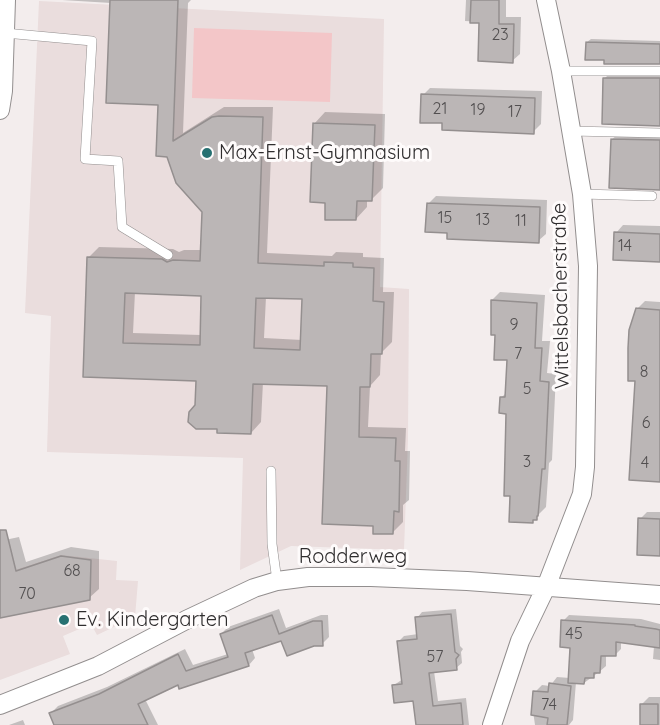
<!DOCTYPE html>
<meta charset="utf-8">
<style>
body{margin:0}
canvas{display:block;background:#f3eded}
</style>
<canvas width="660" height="725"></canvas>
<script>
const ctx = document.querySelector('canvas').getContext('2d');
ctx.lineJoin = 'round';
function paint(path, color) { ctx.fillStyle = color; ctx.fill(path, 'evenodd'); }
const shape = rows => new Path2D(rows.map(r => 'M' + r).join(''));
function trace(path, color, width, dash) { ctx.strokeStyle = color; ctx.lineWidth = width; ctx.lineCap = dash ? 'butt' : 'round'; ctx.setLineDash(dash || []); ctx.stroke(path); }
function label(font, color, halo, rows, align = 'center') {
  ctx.font = font + ' Quicksand,sans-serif'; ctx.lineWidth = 6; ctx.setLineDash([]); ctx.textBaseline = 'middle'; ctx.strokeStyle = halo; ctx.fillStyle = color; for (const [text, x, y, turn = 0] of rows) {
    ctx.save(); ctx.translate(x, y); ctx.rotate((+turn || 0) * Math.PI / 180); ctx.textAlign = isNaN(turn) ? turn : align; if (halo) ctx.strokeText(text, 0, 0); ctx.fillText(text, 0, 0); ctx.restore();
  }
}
const built = shape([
 [39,1,384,19,380,287,409,289,408,439,404,550,291,546,240,570,243,458,47,452,51,316,25,313],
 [61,555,117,561,116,580,138,581,135,617,97,635,91,624,63,636,70,654,0,680,0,575]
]);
const green = shape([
 [194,28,332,33,330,102,192,98]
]);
const shadow = shape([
 [62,0,191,0,188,3,183,133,224,107,273,107,267,253,332,256,336,252,363,253,363,257,384,258,383,292,394,292,392,342,381,353,380,375,370,386,368,427,406,428,405,451,410,451,409,500,403,505,403,522,392,533,374,524,328,385,263,382,261,422,251,433,219,427,197,405,198,380,85,376,89,257,99,247,173,249,179,252,184,250,202,250,203,212,178,182,159,104,111,3],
 [135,292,203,295,201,335,133,333],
 [266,297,303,298,302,340,264,338],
 [466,0,506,0,506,17,521,17,520,54,512,61,480,22,465,21],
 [591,39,660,41,660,63,606,59,587,42],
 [608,75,660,75,660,125,605,78],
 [430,88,542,91,541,124,533,132,444,122,423,95],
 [325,112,385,114,383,188,372,199,367,199,367,207,356,219,327,201,314,124],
 [616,136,660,137,660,188,612,139],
 [436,196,547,200,546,234,538,241,449,231,428,204],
 [623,225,660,226,660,260,616,233],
 [500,292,545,295,542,341,550,341,547,373,556,374,552,460,549,463,546,507,532,521,508,412,502,397,506,393,509,359,497,334,492,300],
 [645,301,660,302,660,480,637,380,637,309],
 [647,512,660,512,660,555,640,519],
 [19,537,26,562,71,547,99,551,99,589,89,598,0,616,0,541],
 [279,609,286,628,321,615,328,615,329,637,322,644,282,639,252,649,255,658,249,665,179,682,145,699,158,725,55,725,51,713,58,706,107,687,185,649,193,665,228,654,221,634,228,627],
 [456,609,460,646,463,649,461,652,462,663,456,668,434,671,438,701,466,698,469,725,417,725,414,699,394,685,403,679,399,641,404,636,418,634,417,618,422,612],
 [569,615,641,619,660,624,660,660,653,659,654,646,621,642,621,649,615,655,606,654,606,666,599,672,584,683,576,682,573,720,569,725,535,725,533,711,535,692,542,685,550,686,557,677,570,678,572,646,563,621],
 [649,697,660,697,660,725,642,725,641,705],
 [23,720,25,725,9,725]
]);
const building = shape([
 [110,0,178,0,173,141,212,117,219,116,263,117,258,263,324,266,324,262,353,263,353,267,374,268,373,301,384,302,382,354,371,354,370,387,360,387,359,437,396,438,395,461,400,461,399,512,394,511,393,534,373,534,373,526,322,524,327,386,253,384,251,434,217,433,217,429,196,429,188,422,189,412,195,405,196,381,83,377,87,257,162,259,167,262,173,260,200,261,202,212,176,183,167,157,156,156,158,105,106,103,110,0],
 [125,293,201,296,200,345,123,343,125,293],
 [256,298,302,299,300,350,254,348,256,298],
 [471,0,499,0,499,24,514,24,513,63,478,61,479,23,470,23,471,0],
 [586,42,660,44,660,64,604,64,604,60,585,60,586,42],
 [603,78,660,78,660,126,602,124,603,78],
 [421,94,535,98,534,134,442,130,442,123,420,123,421,94],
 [313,123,375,125,372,201,357,201,356,220,325,220,325,203,310,202,313,123],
 [611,139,660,140,660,190,609,188,611,139],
 [427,203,540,207,539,243,447,239,447,233,425,232,427,203],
 [614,232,660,234,660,262,613,260,614,232],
 [491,300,537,303,535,348,542,348,540,381,549,382,545,469,542,469,538,516,537,516,537,520,533,520,533,523,509,522,510,496,504,496,506,414,499,413,500,397,505,397,507,360,494,360,495,335,491,335,491,300],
 [636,308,660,310,660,482,629,480,635,381,628,381,628,348,629,330,636,308],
 [638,518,660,519,660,556,637,555,638,518],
 [0,530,6,530,16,571,61,556,91,560,90,600,0,618,0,530],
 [451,614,455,652,459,655,456,659,457,670,429,673,433,706,461,703,463,725,416,725,413,701,394,703,392,685,402,684,397,641,417,639,415,617,451,614],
 [272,615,279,634,313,621,322,621,323,646,314,646,287,656,281,641,245,653,249,666,179,689,178,685,138,704,148,725,54,725,49,713,99,694,178,654,186,671,228,657,220,634,272,615],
 [561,620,635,625,635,626,656,629,660,630,660,648,616,642,616,656,601,656,600,673,594,673,594,678,585,678,584,684,568,683,570,648,560,647,561,620],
 [549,683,571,686,567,725,547,725,548,718,531,715,533,691,548,692,549,683],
 [640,704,658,704,658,725,640,725,640,704]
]);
const lane = shape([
 [5,33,92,41,85,159,118,161,122,227,168,255],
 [561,71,660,71],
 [571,131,660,133],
 [582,194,652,196],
 [271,471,272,544,277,581]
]);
const street = shape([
 [0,110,3,91,6,0],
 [0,705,98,666,186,620,254,588,277,581,308,577,371,577,467,581,660,595],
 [492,725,520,641,546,587,582,494,585,467,588,266,582,194,561,71,546,0]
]);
const markers = [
 [207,153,6,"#277172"],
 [64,620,6,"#277172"]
];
const numberNames = [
 ["23",500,35],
 ["21",440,109],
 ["19",478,110],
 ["17",515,112],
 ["15",445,218],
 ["13",483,220],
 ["11",521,221],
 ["14",625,246],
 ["9",514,325],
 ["7",518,354],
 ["8",644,372],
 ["5",527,389],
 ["6",646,423],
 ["3",527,462],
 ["4",645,463],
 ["68",72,571],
 ["70",27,594],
 ["45",574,634],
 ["57",435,657],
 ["74",549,705]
];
const poiNames = [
 ["Max-Ernst-Gymnasium",219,153],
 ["Ev. Kindergarten",76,620]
];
const streetNames = [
 ["Wittelsbacherstraße",561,296,-91],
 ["Rodderweg",353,557]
];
paint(built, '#eadddd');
paint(green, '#f3c6c8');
paint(shadow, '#0003');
paint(building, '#bbb6b6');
trace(building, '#948f8f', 1.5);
trace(lane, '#928e8e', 10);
trace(street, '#928e8e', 20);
trace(lane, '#fff', 9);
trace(street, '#fff', 18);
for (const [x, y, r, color] of markers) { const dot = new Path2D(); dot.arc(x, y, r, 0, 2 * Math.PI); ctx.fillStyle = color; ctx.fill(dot); trace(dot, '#fefbfb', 2); }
label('16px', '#524f50', null, numberNames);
label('20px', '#2f2d2e', '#fefbfb', poiNames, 'left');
label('20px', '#2f2d2e', '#fefbfb', streetNames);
</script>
